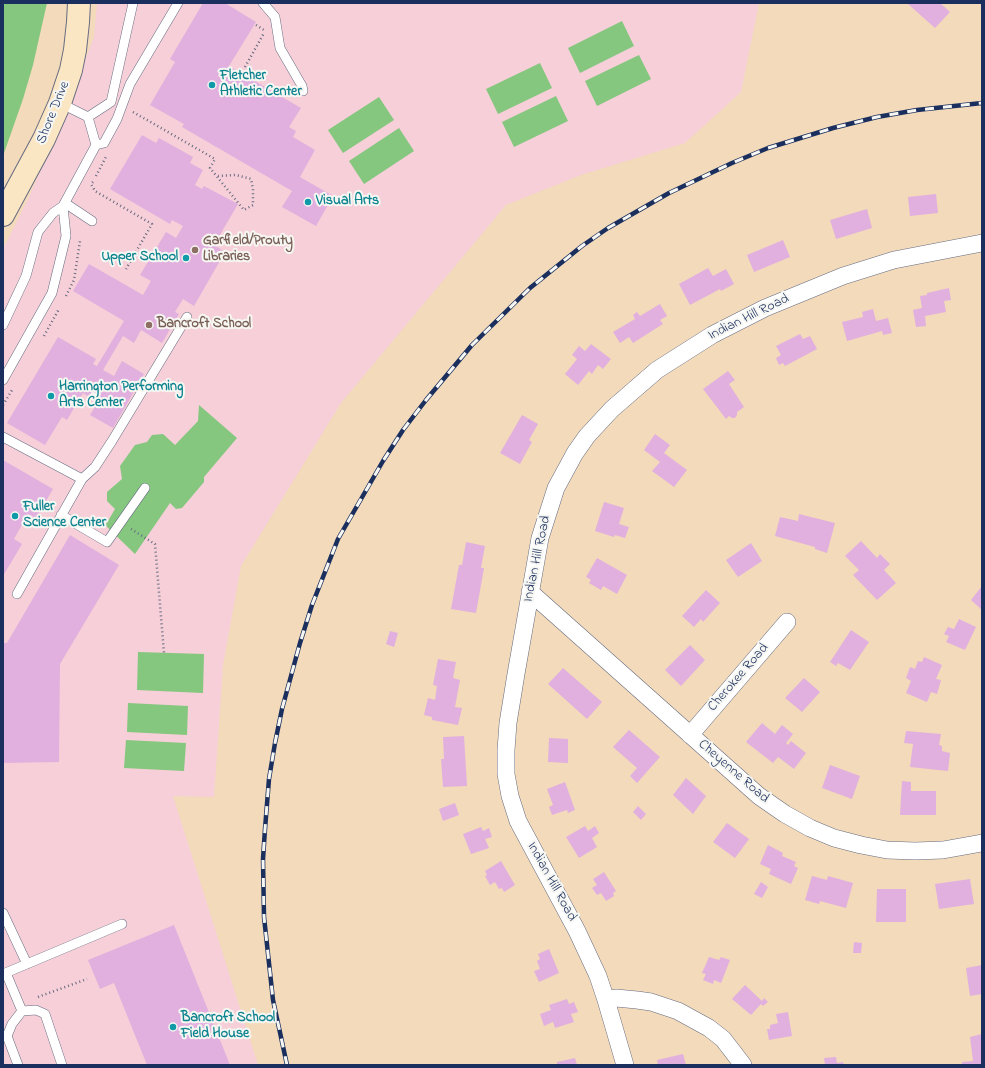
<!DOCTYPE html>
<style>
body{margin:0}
#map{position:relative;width:985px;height:1068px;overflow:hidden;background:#f2dabb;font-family:"Indie Flower",sans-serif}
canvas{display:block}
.frame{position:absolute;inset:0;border:4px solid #1b2f5e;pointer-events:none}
</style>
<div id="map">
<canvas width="985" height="1068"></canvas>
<div class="frame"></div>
</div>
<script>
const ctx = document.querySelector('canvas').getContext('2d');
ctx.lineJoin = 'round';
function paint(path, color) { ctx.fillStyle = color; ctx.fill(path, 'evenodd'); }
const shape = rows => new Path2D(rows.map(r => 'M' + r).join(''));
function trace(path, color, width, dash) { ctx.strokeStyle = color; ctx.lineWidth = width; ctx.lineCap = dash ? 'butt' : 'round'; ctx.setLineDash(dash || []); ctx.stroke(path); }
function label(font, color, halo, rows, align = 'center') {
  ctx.font = font + ' "Indie Flower",sans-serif'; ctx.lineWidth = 4; ctx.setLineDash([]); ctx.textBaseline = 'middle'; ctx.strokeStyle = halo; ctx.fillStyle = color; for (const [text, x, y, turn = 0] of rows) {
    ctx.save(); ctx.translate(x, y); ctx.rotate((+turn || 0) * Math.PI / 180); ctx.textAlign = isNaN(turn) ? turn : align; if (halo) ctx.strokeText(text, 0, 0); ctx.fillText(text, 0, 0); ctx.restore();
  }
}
const built = shape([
 [97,3,759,3,741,92,685,143,581,175,506,205,341,403,241,566,223,665,214,797,173,796,258,1065,3,1065,3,249,29,197,65,112,94,37]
]);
const green = shape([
 [7,3,47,3,33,65,23,99,3,156,3,5],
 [622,21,634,46,580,73,568,48],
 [639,55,651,79,597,106,585,81],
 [540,63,552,88,498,114,486,89],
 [556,96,568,121,514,147,502,122],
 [379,97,394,120,343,153,328,130],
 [399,128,414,151,364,184,349,161],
 [199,405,237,438,204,477,204,482,182,508,176,509,170,503,135,554,105,525,108,521,115,509,107,501,107,492,122,479,120,466,135,445,147,442,152,435,163,434,175,445,198,421],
 [138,652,204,654,203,693,137,690],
 [128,703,188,706,187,735,127,732],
 [126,740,186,743,184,771,124,768]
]);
const building = shape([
 [203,3,225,3,256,22,229,66,301,108,289,127,296,131,293,137,315,150,300,177,333,196,316,226,282,207,292,191,182,127,184,124,150,105,175,62,170,59],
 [909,3,940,3,950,12,935,28,908,4],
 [142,135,156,143,159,138,193,157,190,163,203,170,195,185,202,189,204,186,238,204,214,245,225,252,194,306,183,299,175,312,179,314,162,343,141,330,134,343,123,336,103,370,114,376,122,361,144,374,113,428,90,415,98,402,83,393,67,420,62,417,45,445,7,423,58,337,96,359,93,364,97,366,124,321,73,291,89,264,143,295,151,281,140,275,166,232,176,238,183,226,172,220,170,224,110,189],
 [936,194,938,213,910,216,908,197],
 [867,209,872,228,836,239,830,220],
 [783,240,790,257,754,272,747,255],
 [708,268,713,276,726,269,734,284,721,291,720,289,690,305,679,284],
 [949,288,951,300,944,301,946,312,925,316,926,326,916,327,913,310,922,308,920,296,927,295,927,293],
 [660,304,667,316,660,320,663,324,633,343,629,337,620,343,613,332,635,319,633,315,637,312,640,316],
 [873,309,876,321,888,318,892,333,883,335,882,331,847,341,842,322,863,317,862,312],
 [800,334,803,339,810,336,817,349,785,366,783,363,779,365,776,358,781,355,776,346],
 [591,344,611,359,603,369,598,365,592,374,589,371,578,385,565,374,577,359,572,355,579,346,585,351],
 [728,371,735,380,729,384,744,407,737,412,737,415,735,418,732,418,729,416,726,419,703,389],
 [522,415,538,424,529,440,532,442,520,464,500,453],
 [655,434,670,445,664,453,687,470,674,487,652,471,660,462,644,450],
 [3,460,53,489,36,518,28,514,14,539,22,544,3,576],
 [604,502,624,508,619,524,629,527,625,538,615,535,614,537,595,531],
 [799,514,835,523,827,553,815,549,815,547,775,536,780,517,798,521],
 [70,535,119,565,60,664,59,762,3,763,3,643,7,643],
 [861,541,877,558,880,554,890,564,884,570,896,583,877,600,853,575,859,570,845,556],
 [466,542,485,546,481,568,484,568,476,613,451,609,459,565,462,565],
 [751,543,762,561,738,577,726,560],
 [597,558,627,575,617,594,603,586,601,590,589,583,591,580,586,577],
 [982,586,982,610,971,600],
 [706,590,720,603,703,622,701,619,694,627,682,616],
 [959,619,976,627,965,650,946,642,949,636,944,634,948,627,954,629],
 [851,630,869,642,850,670,838,663,836,666,830,662],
 [390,631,398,633,394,647,386,644],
 [690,645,705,660,681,686,665,670],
 [924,657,942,665,936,679,941,680,937,694,931,692,927,702,906,693,911,681,906,678,910,667,915,669,918,661,922,662],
 [438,659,456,662,453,678,460,680,455,707,462,708,458,725,432,720,432,717,424,715,428,698,435,700,437,686,433,685],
 [563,668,602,702,587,719,548,684],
 [804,678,820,692,802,712,785,698],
 [762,723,775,734,782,725,793,734,786,743,788,745,791,741,806,753,794,769,778,757,773,763,746,742],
 [629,730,660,757,637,783,630,776,637,768,613,747],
 [906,731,941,734,939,745,942,746,942,751,950,753,948,771,910,767,913,744,904,743],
 [464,736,467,786,443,787,441,759,444,759,443,737],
 [549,738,568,739,568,763,548,762],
 [830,765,860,776,852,799,822,788],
 [686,778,706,796,693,814,673,795],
 [902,781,911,782,911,791,936,791,936,815,900,815],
 [565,782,575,810,568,813,567,810,552,815,549,807,553,805,547,789],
 [455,803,459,815,443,821,439,809],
 [638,806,646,814,641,820,633,812],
 [727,823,749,839,735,858,713,842],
 [585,826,588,831,595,826,599,833,592,838,597,847,579,858,566,837],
 [481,827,483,831,489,828,492,837,485,839,489,848,471,854,463,834],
 [768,845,783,853,782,856,796,862,794,866,798,868,791,884,769,874,771,869,760,864],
 [501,861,515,885,504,892,502,888,499,889,495,882,490,885,485,876,487,875,485,871],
 [604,872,616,891,613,893,614,896,606,901,601,893,597,895,592,888,597,885,593,879],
 [812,876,827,880,828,876,853,883,846,908,820,901,819,904,805,900],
 [970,879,974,904,939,909,935,884],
 [761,882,768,887,762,898,754,894],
 [877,889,906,889,906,922,876,922],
 [174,925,230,1065,147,1065,114,983,100,989,88,960],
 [854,942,862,943,861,953,853,953],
 [549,949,559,973,539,982,534,971,540,969,537,961,540,959,538,954],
 [709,957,719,960,721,957,730,960,721,983,714,980,713,984,703,980,706,974,702,973],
 [982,965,982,994,970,996,966,968],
 [745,985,762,1001,764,998,768,1002,763,1006,761,1004,751,1015,732,999],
 [567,999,569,1004,574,1002,578,1012,571,1014,574,1022,555,1028,553,1022,544,1026,540,1014,551,1010,549,1005],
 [788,1012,792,1036,769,1040,767,1029,770,1029,770,1025,778,1023,776,1014],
 [982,1034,982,1065,962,1065,962,1062,973,1061,970,1037],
 [683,1054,686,1065,658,1065,657,1060],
 [836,1057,837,1063,843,1062,844,1065,825,1065,824,1058],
 [575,1058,577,1065,557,1065,557,1062]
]);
const path = shape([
 [256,25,264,30],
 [245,67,264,33],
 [133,112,215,159,210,168,244,210,253,205,253,189,251,179,236,175,218,176],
 [96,176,107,155],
 [93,182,91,184,95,191,152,224,126,269],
 [66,296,74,280,80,241],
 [44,336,59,309],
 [3,405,12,390],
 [131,529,155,544,164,653],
 [38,997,87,979]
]);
const service = shape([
 [263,3,275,17,280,48,302,86,303,91],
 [88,117,111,102,133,3],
 [96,145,104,143,117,119,130,84,178,3],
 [65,203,92,221],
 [3,325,26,276,38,232,53,213,63,206,96,145,88,117,60,103],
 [3,380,52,293,66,236,63,206],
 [3,437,82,479,17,594],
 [82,479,95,467,112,441,187,317],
 [61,515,107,542,145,488],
 [3,913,27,964],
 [6,973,22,1011],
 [3,974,122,924],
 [18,1065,7,1036,12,1024,22,1011,36,1010,45,1014,62,1065]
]);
const minor = shape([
 [530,592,759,796,785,814,810,828,834,838,861,845,887,850,915,851,943,850,982,843],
 [690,735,787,622],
 [606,1000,616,998,637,1000,651,1002,678,1011,709,1028,723,1039,743,1065],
 [625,1065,606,1000,598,976,577,931,518,821,510,796,506,774,506,750,508,723,516,674,540,538,556,488,575,453,587,436,612,409,657,370,712,335,765,308,843,276,894,260,982,243]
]);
const secondary = shape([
 [3,215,44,139,60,103,71,70,75,50,78,22,79,3]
]);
const rail = shape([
 [287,1065,273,1000,264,917,263,859,265,829,269,779,275,743,282,709,300,643,312,605,338,539,383,461,403,430,426,400,472,345,530,288,582,246,608,228,669,193,732,163,768,148,833,128,877,117,917,110,982,103]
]);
const markers = [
 [212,85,4,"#0f9aa8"],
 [308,202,4,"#0f9aa8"],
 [195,250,4,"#8d6e63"],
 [186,258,4,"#0f9aa8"],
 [149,325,4,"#8d6e63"],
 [51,396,4,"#0f9aa8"],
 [15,516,4,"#0f9aa8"],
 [173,1027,4,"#0f9aa8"]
];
const cultureNames = [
 ["Fletcher",220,77],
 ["Athletic Center",220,93],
 ["Visual Arts",316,202],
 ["Upper School",178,258,"right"],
 ["Harrington Performing",59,388],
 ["Arts Center",59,404],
 ["Fuller",23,508],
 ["Science Center",23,524],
 ["Bancroft School",181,1019],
 ["Field House",181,1035]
];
const streetNames = [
 ["Shore Drive",54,113,-68],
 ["Indian Hill Road",749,318,-26],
 ["Indian Hill Road",538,559,-78],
 ["Cherokee Road",739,678,-49],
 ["Cheyenne Road",733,772,41],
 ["Indian Hill Road",551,882,61]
];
const educationNames = [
 ["Garfield/Prouty",203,242],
 ["Libraries",203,258],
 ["Bancroft School",157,325]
];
paint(built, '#f6cfd8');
paint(green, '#85c77f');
paint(building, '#e1b0de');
trace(service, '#666b7f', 10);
trace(minor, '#666b7f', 18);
trace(secondary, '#666b7f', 24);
trace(path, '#666b7f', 2.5, [1, 3]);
trace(service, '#fff', 9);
trace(minor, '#fff', 17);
trace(secondary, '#fbe6c4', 22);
trace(rail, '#1b2f5e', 4.5);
trace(rail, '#f6f6f2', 3, [9]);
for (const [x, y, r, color] of markers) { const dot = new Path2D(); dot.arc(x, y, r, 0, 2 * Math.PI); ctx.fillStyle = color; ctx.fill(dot); trace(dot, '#f6f6f2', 1.5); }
label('bold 14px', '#0d838f', '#f6f6f2', cultureNames, 'left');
label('14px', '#1b2f5e', '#f6f6f2', streetNames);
label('bold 14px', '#785e54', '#f6f6f2', educationNames, 'left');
</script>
